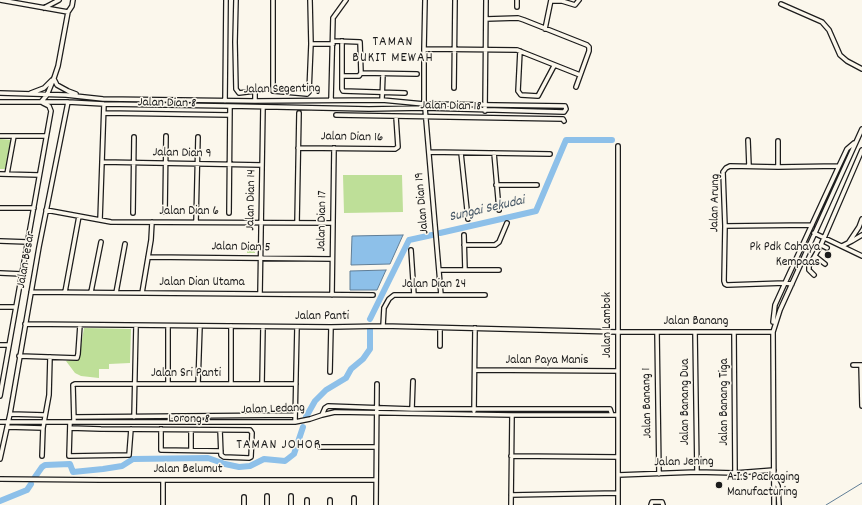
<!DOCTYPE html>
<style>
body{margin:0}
canvas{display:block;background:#fbf7ec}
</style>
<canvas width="862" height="505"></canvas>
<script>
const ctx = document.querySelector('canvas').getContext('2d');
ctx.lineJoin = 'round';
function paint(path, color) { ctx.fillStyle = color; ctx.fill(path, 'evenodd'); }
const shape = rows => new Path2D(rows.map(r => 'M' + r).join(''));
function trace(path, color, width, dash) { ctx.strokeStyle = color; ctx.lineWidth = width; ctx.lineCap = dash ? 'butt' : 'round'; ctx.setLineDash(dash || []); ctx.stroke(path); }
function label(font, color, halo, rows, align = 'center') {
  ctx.font = font + ' Dekko,sans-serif'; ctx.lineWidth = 3; ctx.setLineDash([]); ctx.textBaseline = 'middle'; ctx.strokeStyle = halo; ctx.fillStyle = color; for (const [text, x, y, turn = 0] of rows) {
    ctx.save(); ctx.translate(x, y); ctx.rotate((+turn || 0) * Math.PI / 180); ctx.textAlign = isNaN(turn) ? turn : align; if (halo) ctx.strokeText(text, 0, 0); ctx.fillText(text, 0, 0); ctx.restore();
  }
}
const green = shape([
 [0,139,12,140,5,169,0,169],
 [343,175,402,175,403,212,344,213],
 [247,244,255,244,255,253,247,253],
 [84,328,131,329,130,363,109,364,109,369,99,369,99,378,81,376,75,373,66,361,79,358]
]);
const water = shape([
 [403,235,390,264,351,265,352,236,403,235],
 [386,270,377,290,350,290,350,271,386,270]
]);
const stream = shape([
 [826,505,862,483]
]);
const river = shape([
 [440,233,536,211,566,140,612,140],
 [370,319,409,240,432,235],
 [306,417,315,401,326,390,346,378,351,369,363,359,370,349,370,329],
 [35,477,42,467,45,465,70,464,73,472,103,469,122,466,133,459,208,458,225,464,239,467,250,466,264,459,285,461,294,454,303,427],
 [0,501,27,490,31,484]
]);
const minor = shape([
 [0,0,68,12],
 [236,0,235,42,236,89,239,93,255,91,255,101],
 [273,0,273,91,307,94,309,92,311,44,310,0],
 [551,1,562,1,575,5,579,0],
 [781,4,822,22,829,30,840,55,847,61,862,69],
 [517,7,517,0],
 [44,8,59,0],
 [486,19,518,18,524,20,587,45,589,47,589,51,576,87],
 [545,29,551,0],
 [333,41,360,42,361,73,417,74],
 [342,41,342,89,343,91,405,93],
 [311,44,333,44],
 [424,49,517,50,580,75],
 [520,51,518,91,521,95,538,96,554,66],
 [342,76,359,76,361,73],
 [54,79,57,85,68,91,76,94],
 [454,88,455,0],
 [0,93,66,95,103,99,255,101,382,100,424,104,565,106,566,109,564,112,425,108,369,109,230,106,104,104,68,102,0,102],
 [31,93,44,88,52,80],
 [331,100,333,18,346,0],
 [382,100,383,74],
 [225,101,226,0],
 [41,102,47,95,54,78,58,66,68,12,72,6,73,0],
 [424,104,424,49,425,0],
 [425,108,441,295],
 [485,111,486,0],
 [104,113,230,115],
 [336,115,563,119,564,121],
 [0,136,46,136],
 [748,140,749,166],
 [778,141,778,167],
 [618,146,618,505],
 [298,148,395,149,398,147,396,117],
 [429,152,550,154],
 [461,153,468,219],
 [494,153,499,210],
 [102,162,262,165],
 [0,174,39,175],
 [7,174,14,136],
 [496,185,537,185],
 [0,208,34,208],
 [46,210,111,222,333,223],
 [165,212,166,136],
 [133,213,134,137],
 [229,213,230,106],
 [100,220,104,104],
 [196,222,198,137],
 [297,223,299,113],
 [725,226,812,225],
 [814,233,862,256],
 [464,235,465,270],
 [0,241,28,242],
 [849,242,859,227,862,219],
 [464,245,495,245,499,242,507,223],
 [842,246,852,241,862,235],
 [827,248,821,245,862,150],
 [411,250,414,295],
 [815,256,825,264],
 [148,257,332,259],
 [439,270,499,270],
 [0,273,22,274],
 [814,275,809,270,809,266,821,245],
 [792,284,785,283,727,285,725,284,724,281,725,226,723,172,726,168,730,166,778,167,839,166],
 [31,292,373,295],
 [65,292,79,216],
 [91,292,101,242],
 [116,293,125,244],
 [142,293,151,240,152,222],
 [260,294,263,107],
 [332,295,334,148],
 [0,307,16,307],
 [773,322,775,305,785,283,839,166,847,149,854,143],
 [25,324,331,327,383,326,618,332,773,332],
 [168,326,168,384],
 [383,326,384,308,389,299,394,295,485,295],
 [440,328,440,346],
 [657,332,659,474],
 [695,332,697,472],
 [734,332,735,473],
 [0,345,9,345],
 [19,356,77,358,78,354,80,325],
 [853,365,862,365],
 [861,365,862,406],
 [475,370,618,371],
 [330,372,331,327],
 [198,384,200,326],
 [231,384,231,326],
 [262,384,263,327],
 [0,396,51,111,49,106,43,103],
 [412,409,413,381],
 [474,411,475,328],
 [10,414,45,415],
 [322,415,325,408,328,406,412,409,610,409,612,415],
 [74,417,295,415],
 [134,417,136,326],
 [0,422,295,422,310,419,322,415,335,412,512,415,618,415],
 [70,422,69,456,129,455,131,429],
 [74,422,73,385,75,384,296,384],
 [295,422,297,327],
 [7,427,43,428],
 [70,428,101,429,250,430,252,433,251,457,249,458,224,457,221,455,220,430],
 [161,429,161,450,221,451],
 [320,447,376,447],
 [191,450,191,430],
 [42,456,43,428,49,395,50,357],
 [511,456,618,457],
 [0,459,10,414,39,247,68,102],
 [618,475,697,472,735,473,774,470],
 [0,479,101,480,376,480],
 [163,480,163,505],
 [775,480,778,486,779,505],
 [511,495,618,493],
 [267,496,267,505],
 [244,497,244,505],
 [354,498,354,505],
 [307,500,307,505],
 [330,500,330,505],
 [291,505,291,496],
 [376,505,377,384],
 [511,505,512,415],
 [651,505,652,502,662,502,663,505],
 [774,505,773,332,780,310,862,129]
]);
const markers = [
 [828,255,4,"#1c1c1c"],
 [719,485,4,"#1c1c1c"]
];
const streetNames = [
 ["Jalan Segenting",282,90,-1],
 ["Jalan Dian 8",167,104,1],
 ["Jalan Dian 18",451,107,1],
 ["Jalan Dian 16",352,138,1],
 ["Jalan Dian 9",182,154,1],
 ["Jalan Dian 14",252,200,-89],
 ["Jalan Dian 19",423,203,-95],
 ["Jalan Arung",716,203,-89],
 ["Jalan Dian 6",189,212],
 ["Jalan Dian 17",323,221,-89],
 ["Jalan Dian 5",241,248,1],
 ["Jalan Besar",27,260,-80],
 ["Jalan Dian Utama",202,283],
 ["Jalan Dian 24",434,285],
 ["Jalan Panti",322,317],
 ["Jalan Banang",696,322],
 ["Jalan Lambok",608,325,-90],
 ["Jalan Paya Manis",547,361],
 ["Jalan Sri Panti",186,374],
 ["Jalan Banang Dua",686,402,-90],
 ["Jalan Banang Tiga",725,402,-90],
 ["Jalan Banang 1",648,403,-91],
 ["Jalan Ledang",273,410,-2],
 ["Lorong 8",189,420,1],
 ["Jalan Jening",684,463,-1],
 ["Jalan Belumut",188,470]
];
const poiNames = [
 ["Pk Pdk Cahaya",820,248],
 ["Kempaas",820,263],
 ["A.I.S Packaging",727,478,"left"],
 ["Manufacturing",727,493,"left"]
];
const neighbourhoodNames = [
 ["TAMAN",393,43],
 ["BUKIT MEWAH",393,59],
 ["TAMAN JOHOR",279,446]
];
const waterNames = [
 ["Sungai Sekudai",487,210,-13]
];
paint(green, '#bedf98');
paint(water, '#8dc0e9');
trace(water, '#607e97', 1);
trace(stream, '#607e97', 1);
trace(river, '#8dc0e9', 6);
trace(minor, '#1c1c1c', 6);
trace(minor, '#fbf7ec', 3.5);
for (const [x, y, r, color] of markers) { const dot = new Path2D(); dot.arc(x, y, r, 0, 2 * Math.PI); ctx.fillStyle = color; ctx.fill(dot); trace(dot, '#fbf7ec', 1.5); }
label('13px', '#1c1c1c', '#fbf7ec', streetNames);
label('13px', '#1c1c1c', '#fbf7ec', poiNames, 'right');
ctx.letterSpacing = '1px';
label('14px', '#1c1c1c', '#fbf7ec', neighbourhoodNames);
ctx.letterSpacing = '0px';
label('italic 14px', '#445564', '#fbf7ec', waterNames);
</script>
